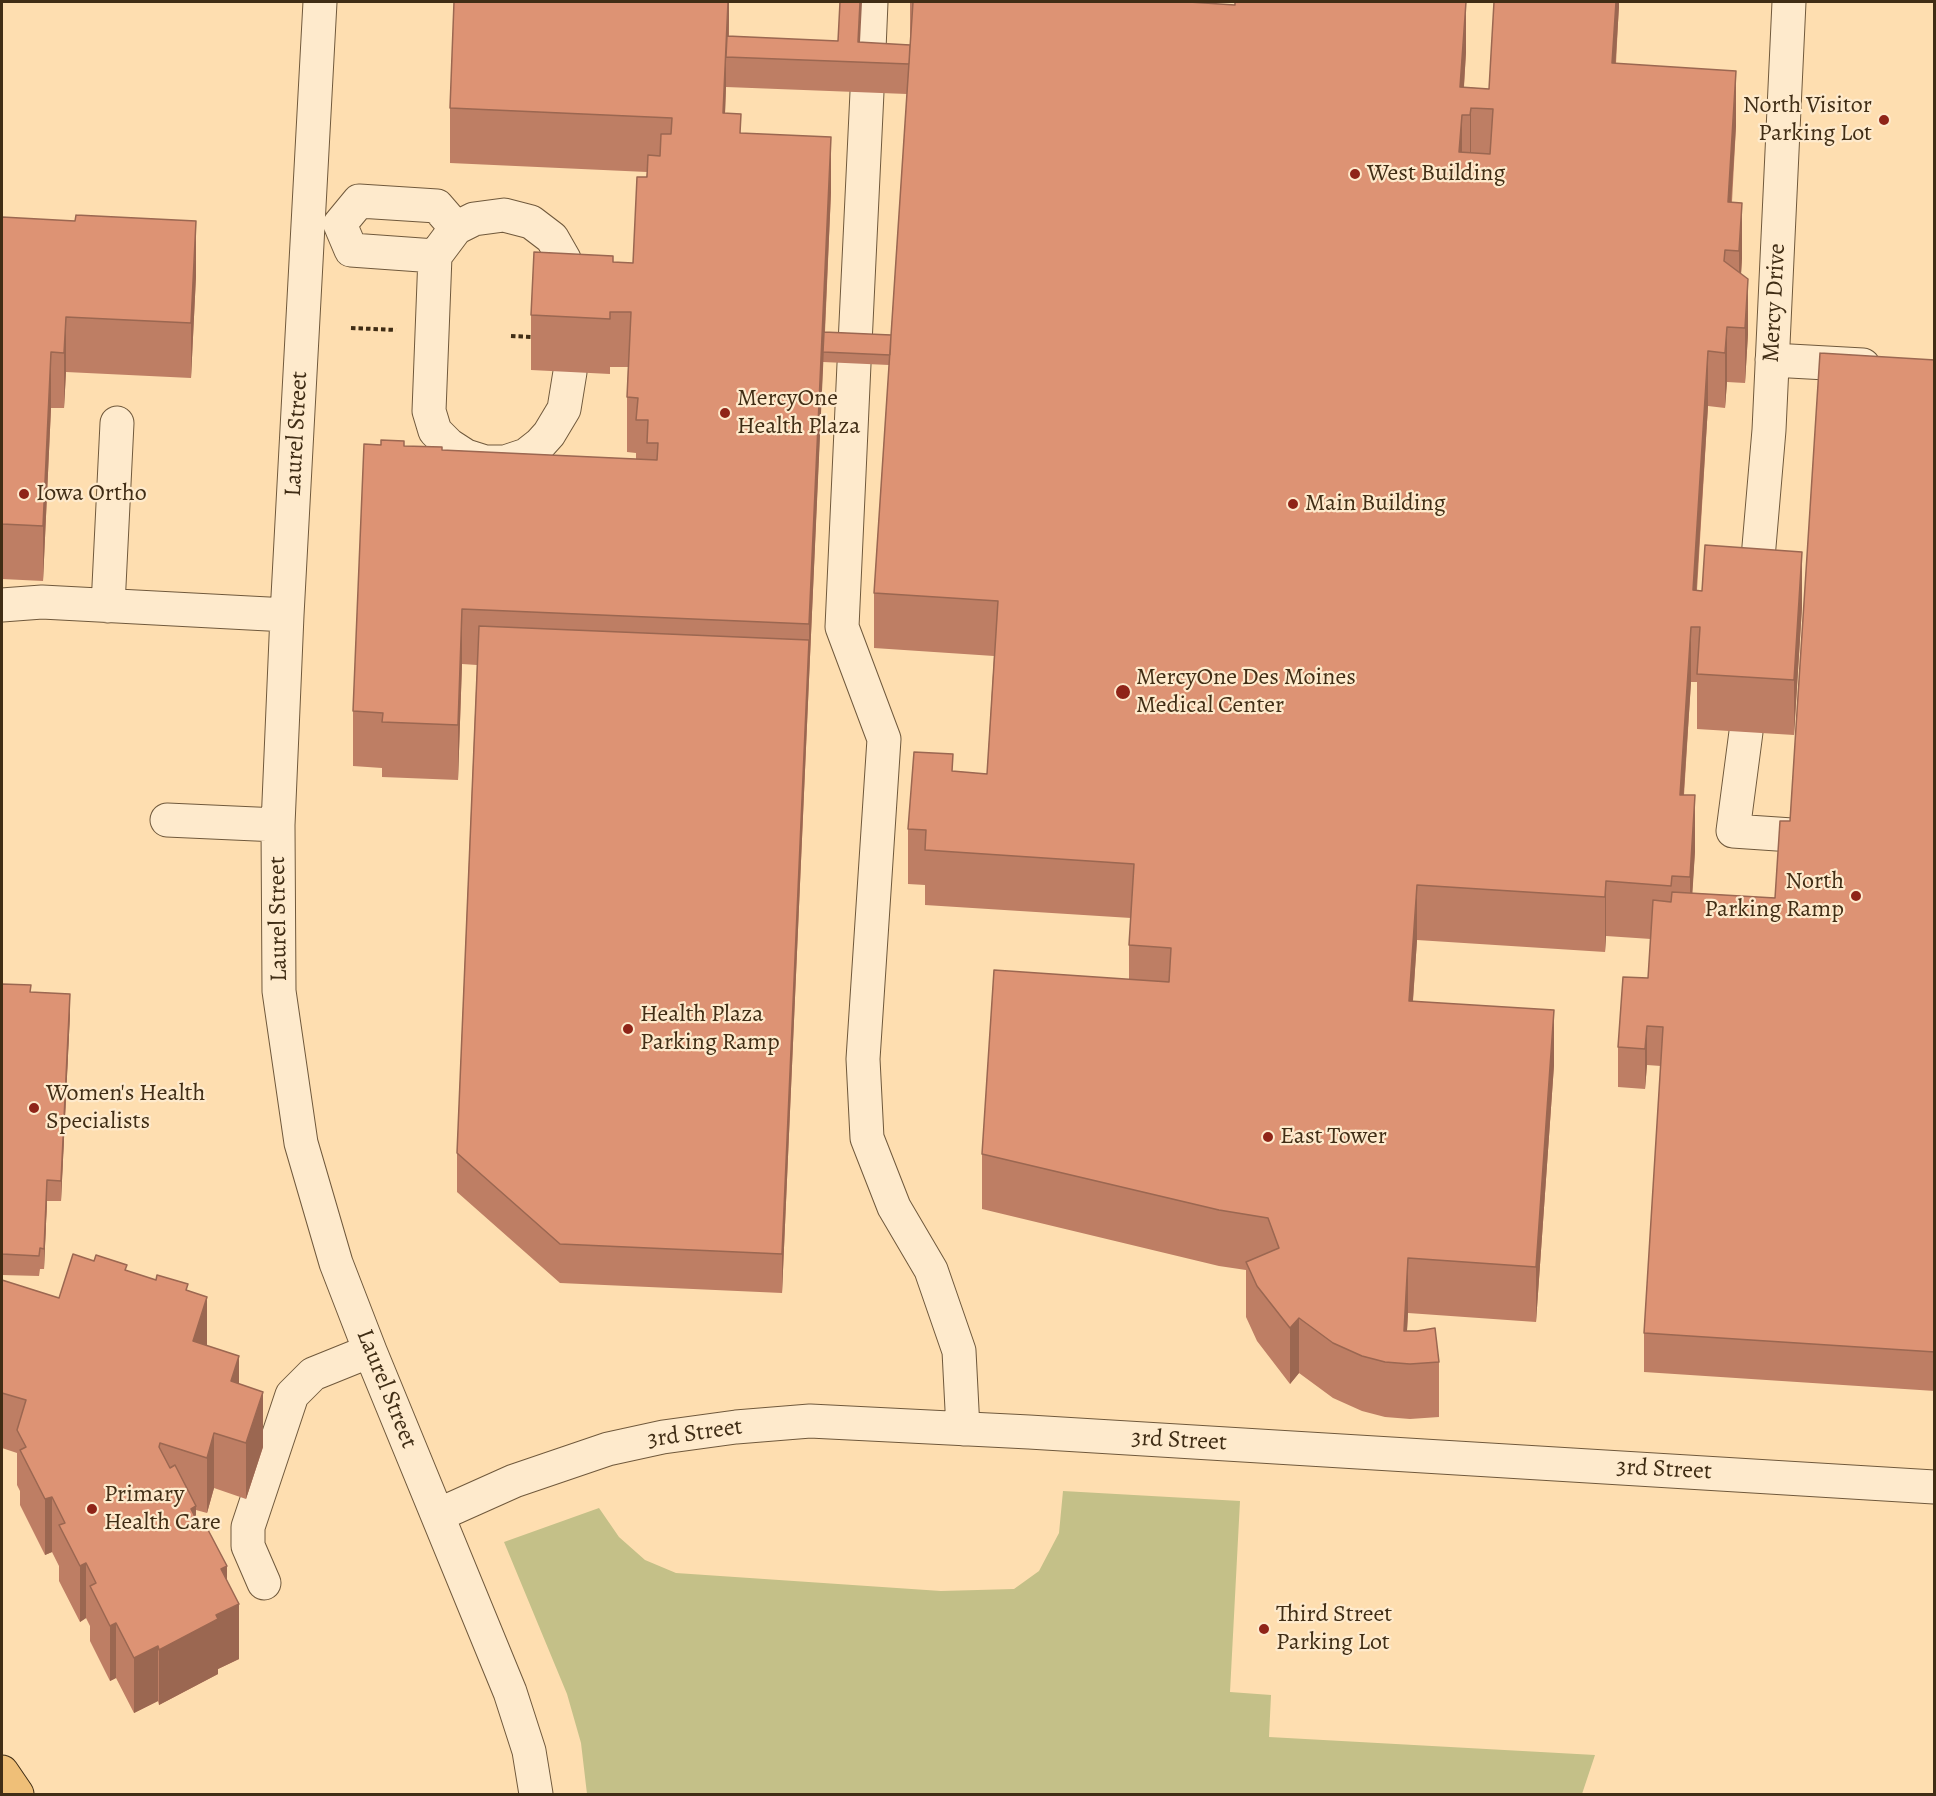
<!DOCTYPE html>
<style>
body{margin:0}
#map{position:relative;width:1936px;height:1796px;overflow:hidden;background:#fedeb0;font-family:Alegreya,serif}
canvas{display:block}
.frame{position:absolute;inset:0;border:3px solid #402d15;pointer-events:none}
</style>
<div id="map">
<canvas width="1936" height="1796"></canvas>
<div class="frame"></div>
</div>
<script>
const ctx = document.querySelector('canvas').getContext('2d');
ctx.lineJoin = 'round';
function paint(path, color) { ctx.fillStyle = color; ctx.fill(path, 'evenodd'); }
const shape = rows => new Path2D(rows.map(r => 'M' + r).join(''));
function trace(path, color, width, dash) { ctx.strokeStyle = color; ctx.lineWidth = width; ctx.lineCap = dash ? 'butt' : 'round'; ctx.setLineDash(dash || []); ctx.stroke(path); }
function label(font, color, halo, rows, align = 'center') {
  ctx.font = font + ' Alegreya,serif'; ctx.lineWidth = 4.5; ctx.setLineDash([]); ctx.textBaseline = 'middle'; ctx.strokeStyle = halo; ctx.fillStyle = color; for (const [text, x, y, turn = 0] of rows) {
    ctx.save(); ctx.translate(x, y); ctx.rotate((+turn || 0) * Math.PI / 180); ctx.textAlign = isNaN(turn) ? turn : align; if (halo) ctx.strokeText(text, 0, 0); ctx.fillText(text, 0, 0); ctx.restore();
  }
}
const green = shape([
 [1063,1491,1240,1501,1230,1692,1271,1695,1269,1737,1595,1755,1582,1794,587,1794,581,1743,567,1694,504,1542,599,1508,619,1537,645,1560,676,1573,941,1591,1014,1589,1039,1571,1059,1533]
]);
const path = shape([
 [351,328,396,330],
 [511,336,532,337]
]);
const minor = shape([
 [320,2,287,615,278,825,279,991,301,1143,336,1263,370,1351,510,1692,529,1751,536,1794],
 [868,73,871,2],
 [435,256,351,250,340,224,359,201,437,206,456,228],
 [855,344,867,92],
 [1772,360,1863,365],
 [854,364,842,627,884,739,863,1059,867,1138,894,1207,931,1270,959,1351,963,1429],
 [570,372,564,409,549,434,540,444,526,455,505,462,485,462,466,456,449,445,435,431,429,411,435,256,456,228,474,219,504,215,531,222,552,238,564,259,572,283,573,296],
 [1755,593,1769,430,1789,2],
 [2,605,42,602,287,615],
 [108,606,117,423],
 [1746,732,1733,831,1792,835],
 [167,820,278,825],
 [438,1515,514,1481,608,1449,663,1437,736,1427,810,1421,1029,1432,1934,1487],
 [264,1583,248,1546,248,1527,292,1395,313,1374,370,1351]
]);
const major = shape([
 [2,1772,17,1794]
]);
const wall = shape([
 [729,2,729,36,910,45,910,2,1189,2,1466,52,1464,87,1489,89,1619,2,1616,64,1736,126,1732,202,1742,258,1741,274,1748,334,1745,383,1727,382,1725,408,1708,406,1697,590,1802,607,1794,735,1697,729,1697,682,1691,682,1684,795,1695,851,1692,893,1775,898,1790,821,1935,360,1935,1391,1644,1372,1644,1333,1661,1066,1647,1065,1645,1089,1618,1087,1618,1047,1648,978,1651,939,1606,936,1605,952,1417,940,1413,1001,1554,1065,1536,1322,1408,1313,1407,1331,1439,1362,1439,1417,1410,1419,1385,1417,1362,1411,1333,1398,1299,1373,1290,1384,1257,1341,1246,1317,1246,1270,1219,1266,982,1209,982,1154,1129,980,1129,945,1131,918,925,905,925,885,908,884,908,829,953,771,987,774,994,656,874,648,874,593,889,365,823,362,782,1293,560,1283,457,1192,457,1153,477,665,462,664,458,780,382,777,382,768,353,766,353,711,404,446,442,450,636,459,636,453,627,452,627,397,628,367,610,367,610,374,531,370,531,315,613,262,633,263,647,172,450,163,450,108],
 [726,86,726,87,907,94,891,335,825,332,831,192,741,133,725,113],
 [2,217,196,276,191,378,66,372,64,408,51,408,43,581,2,579],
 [2,984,31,992,70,1014,61,1201,47,1201,44,1269,40,1269,39,1276,2,1275],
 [127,1271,188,1291,207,1346,239,1384,263,1447,246,1499,214,1488,207,1513,196,1510,196,1520,227,1580,239,1659,218,1669,218,1674,159,1705,158,1701,134,1713,116,1678,110,1681,90,1641,90,1626,86,1618,80,1622,59,1581,59,1566,52,1552,45,1555,20,1505,20,1491,17,1485,17,1453,2,1448,2,1280,59,1298]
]);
const shadedWall = shape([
 [728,2,729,2,729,19,728,57,726,57,726,86,723,168,723,113],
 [860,2,862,2,859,62,858,42],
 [1466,2,1466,52,1462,115,1462,170,1459,207,1460,87],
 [1616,2,1619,2,1619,7,1612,118,1612,63],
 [1736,71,1736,126,1728,250,1728,202],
 [1471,108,1471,163,1470,170,1470,115],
 [831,137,831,192,809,679,809,624],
 [1742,203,1742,258,1739,307,1739,251],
 [196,221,196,276,191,378,191,323],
 [1748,279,1748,334,1745,383,1745,328],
 [66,317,66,372,64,408,64,353],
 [1727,327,1727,382,1725,408,1725,353],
 [1708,351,1708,406,1694,627,1693,590],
 [51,352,51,408,43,581,43,526],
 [1802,552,1802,607,1794,735,1794,680],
 [462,609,462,664,458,780,458,725],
 [1691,627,1691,682,1680,850,1680,795],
 [809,640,809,679,782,1293,782,1254],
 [1695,795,1695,851,1690,932,1690,877],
 [1606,881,1606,936,1605,952,1605,897],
 [1417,885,1417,940,1409,1056,1409,1001],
 [70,994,70,1014,61,1201,61,1181],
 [1554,1010,1554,1065,1536,1322,1536,1267],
 [1647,1026,1647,1065,1645,1089,1645,1049],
 [47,1180,47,1201,44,1269,44,1249],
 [1408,1258,1408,1313,1405,1364,1404,1331],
 [207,1297,207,1352,193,1341],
 [1299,1318,1299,1373,1290,1384,1290,1328],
 [239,1356,239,1411,231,1381],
 [263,1392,263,1447,246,1499,246,1443],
 [214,1433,214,1488,207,1513,207,1458],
 [52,1497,52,1552,45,1555,45,1499],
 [196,1506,196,1562,191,1509],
 [86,1563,86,1618,80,1622,80,1566],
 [227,1566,227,1610,239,1604,239,1659,218,1669,218,1674,159,1705,159,1650,221,1569],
 [116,1623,116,1678,110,1681,110,1626],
 [158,1646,158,1701,134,1713,134,1658]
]);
const building = shape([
 [454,2,728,2,723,113,741,114,740,133,831,137,809,624,462,609,458,725,382,722,383,713,353,711,364,444,381,445,381,440,404,441,404,446,442,447,442,450,657,460,658,443,647,443,648,420,636,420,638,398,627,397,631,312,610,312,610,319,531,315,534,252,613,256,613,262,633,263,637,177,647,177,648,155,660,156,661,134,671,134,672,118,450,108,454,2],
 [840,2,860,2,858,42,910,45,909,64,726,57,727,36,838,41,840,2],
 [913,2,1189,2,1235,5,1235,2,1466,2,1460,87,1489,89,1494,2,1616,2,1612,63,1736,71,1728,202,1742,203,1739,251,1725,250,1724,261,1748,279,1745,328,1727,327,1725,353,1708,351,1693,590,1702,591,1705,545,1802,552,1794,680,1697,674,1700,627,1691,627,1680,795,1695,795,1690,877,1672,876,1671,886,1606,881,1605,897,1417,885,1409,1001,1554,1010,1536,1267,1408,1258,1404,1331,1417,1331,1435,1328,1439,1362,1410,1364,1385,1362,1362,1356,1333,1343,1299,1318,1290,1328,1257,1286,1246,1262,1279,1248,1268,1218,1219,1210,982,1154,994,970,1169,982,1171,948,1129,945,1134,864,925,850,926,830,908,829,914,752,953,754,952,771,987,774,998,601,874,593,913,2],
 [1471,108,1493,109,1490,154,1459,152,1462,115,1470,115,1471,108],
 [76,215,196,221,191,323,66,317,64,353,51,352,43,526,2,524,2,217,75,221,76,215],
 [824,332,891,335,890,355,823,352,824,332],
 [1820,353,1935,360,1935,1352,1644,1333,1663,1027,1647,1026,1645,1049,1618,1047,1623,977,1648,978,1653,900,1671,902,1672,892,1775,898,1780,821,1790,821,1820,353],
 [479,626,809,640,782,1254,560,1244,457,1153,479,626],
 [2,984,31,985,30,992,70,994,61,1181,47,1180,44,1249,40,1248,39,1256,2,1254,2,984],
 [73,1254,94,1261,96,1255,127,1265,125,1270,156,1280,157,1275,188,1284,186,1290,207,1297,193,1341,239,1356,231,1381,263,1392,246,1443,214,1433,207,1458,160,1443,159,1447,170,1468,175,1465,196,1506,191,1509,201,1529,206,1526,227,1566,221,1569,239,1604,216,1615,218,1619,159,1650,158,1646,134,1658,116,1623,110,1626,90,1586,96,1583,86,1563,80,1566,59,1525,65,1523,52,1497,45,1499,20,1450,26,1447,17,1430,26,1400,2,1393,2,1280,59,1298,73,1254]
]);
const markers = [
 [1884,120,6,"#8f2418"],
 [1355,174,6,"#8f2418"],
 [725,413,6,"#8f2418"],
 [24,494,6,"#8f2418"],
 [1293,504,6,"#8f2418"],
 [1123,692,8,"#8f2418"],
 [1856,896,6,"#8f2418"],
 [628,1029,6,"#8f2418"],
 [34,1108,6,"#8f2418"],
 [1268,1137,6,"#8f2418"],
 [92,1509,6,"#8f2418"],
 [1264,1629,6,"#8f2418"]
];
const poiNames = [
 ["North Visitor",1872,106,"right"],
 ["Parking Lot",1872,134,"right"],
 ["West Building",1367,174],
 ["MercyOne",737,399],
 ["Health Plaza",737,427],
 ["Iowa Ortho",36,494],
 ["Main Building",1305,504],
 ["MercyOne Des Moines",1136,678],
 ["Medical Center",1136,706],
 ["North",1844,882,"right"],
 ["Parking Ramp",1844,910,"right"],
 ["Health Plaza",640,1015],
 ["Parking Ramp",640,1043],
 ["Women's Health",46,1094],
 ["Specialists",46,1122],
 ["East Tower",1280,1137],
 ["Primary",104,1495],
 ["Health Care",104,1523],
 ["Third Street",1276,1615],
 ["Parking Lot",1276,1643]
];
const streetNames = [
 ["Mercy Drive",1775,303,-87],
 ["Laurel Street",297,434,-87],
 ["Laurel Street",279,919,-91],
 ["Laurel Street",386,1389,68],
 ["3rd Street",695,1434,-8],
 ["3rd Street",1179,1441,3],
 ["3rd Street",1664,1470,3]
];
paint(green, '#c4c088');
trace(minor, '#70593c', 35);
trace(major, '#402d15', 35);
trace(path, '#402d15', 4, [4.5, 3]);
trace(minor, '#feeacc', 33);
trace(major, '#efbf78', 33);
paint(wall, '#be7e64');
paint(shadedWall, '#9b6751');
paint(building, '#dd9374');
trace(building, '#9b6751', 1.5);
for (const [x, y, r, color] of markers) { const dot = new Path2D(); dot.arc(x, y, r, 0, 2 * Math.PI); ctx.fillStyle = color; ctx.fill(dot); trace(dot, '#feeacc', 2); }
label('24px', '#402d15', '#feeacc', poiNames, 'left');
label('24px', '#402d15', '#feeacc', streetNames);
</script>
